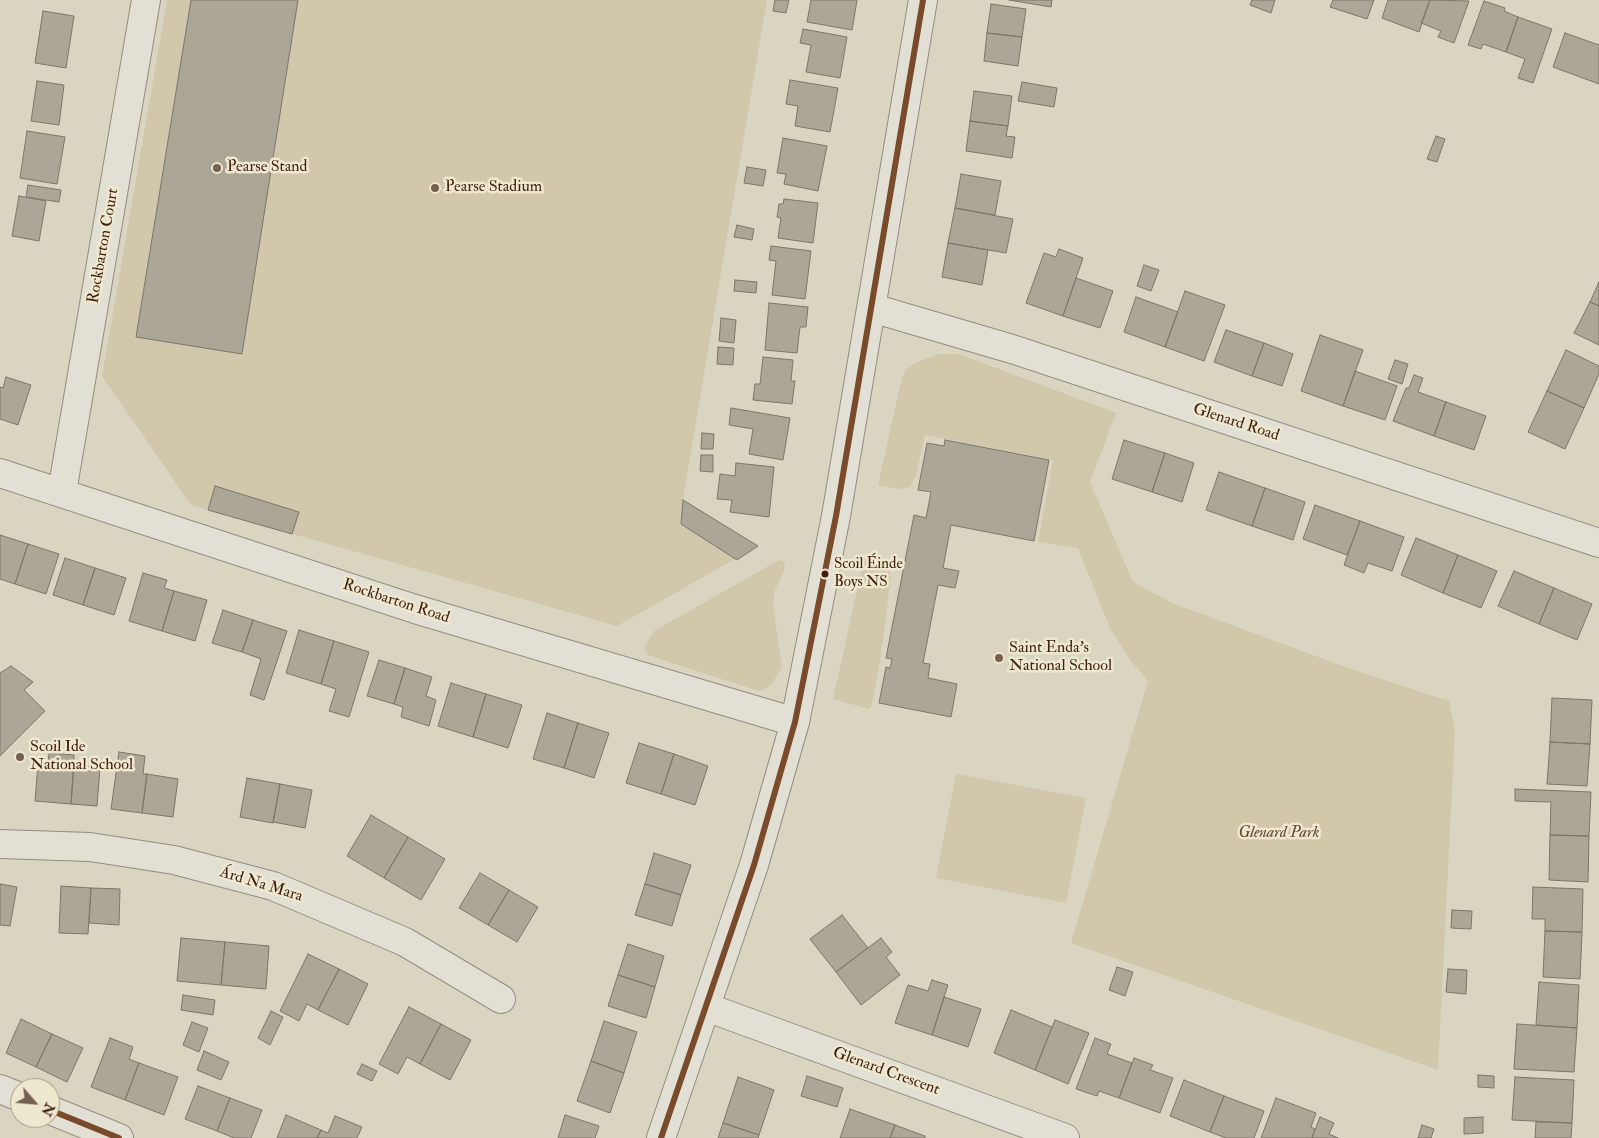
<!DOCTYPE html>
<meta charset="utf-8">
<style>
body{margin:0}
#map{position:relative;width:1599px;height:1138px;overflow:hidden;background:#dad5c0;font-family:"IM FELL Double Pica",serif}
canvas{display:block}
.north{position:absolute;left:10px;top:1078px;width:50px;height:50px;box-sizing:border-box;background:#eee8cf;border:1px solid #a99883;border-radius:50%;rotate:117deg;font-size:14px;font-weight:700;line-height:20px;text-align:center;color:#411f12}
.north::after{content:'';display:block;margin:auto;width:18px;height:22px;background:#775f4f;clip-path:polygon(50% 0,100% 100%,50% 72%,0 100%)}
</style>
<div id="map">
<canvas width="1599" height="1138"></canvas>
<div class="north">N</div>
</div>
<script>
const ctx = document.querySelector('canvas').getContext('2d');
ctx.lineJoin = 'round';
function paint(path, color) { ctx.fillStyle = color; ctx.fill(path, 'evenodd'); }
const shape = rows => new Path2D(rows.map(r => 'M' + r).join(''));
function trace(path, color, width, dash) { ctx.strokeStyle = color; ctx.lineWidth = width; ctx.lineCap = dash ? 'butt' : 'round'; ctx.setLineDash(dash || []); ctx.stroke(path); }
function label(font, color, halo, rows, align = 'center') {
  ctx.font = font + ' "IM FELL Double Pica",serif'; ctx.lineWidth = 5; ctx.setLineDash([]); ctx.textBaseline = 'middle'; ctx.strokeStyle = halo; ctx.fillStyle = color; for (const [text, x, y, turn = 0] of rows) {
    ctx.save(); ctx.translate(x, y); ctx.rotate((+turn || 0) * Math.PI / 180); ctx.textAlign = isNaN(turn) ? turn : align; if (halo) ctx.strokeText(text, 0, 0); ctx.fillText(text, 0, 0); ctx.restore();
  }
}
const green = shape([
 [167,0,767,0,683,499,758,546,617,626,191,505,102,376],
 [939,354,959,354,1116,413,1090,482,1133,582,1172,603,1351,669,1449,701,1455,729,1438,1070,1071,943,1148,681,1130,660,1110,628,1078,548,1038,542,1053,460,925,435,916,475,910,487,899,489,878,485,902,377,906,370,915,363],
 [865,554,880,557,889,568,891,577,880,661,872,705,869,709,833,699],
 [779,560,784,562,785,568,775,590,773,606,782,668,770,686,760,691,752,689,648,655,644,648,654,631],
 [956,774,1086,798,1066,903,936,878]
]);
const building = shape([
 [191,0,298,0,242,354,136,337,191,0],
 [775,0,789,0,786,13,773,11,775,0],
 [811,0,857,0,852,30,807,22,811,0],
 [1009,0,1052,0,1051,7,1009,0],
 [1252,0,1275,0,1271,13,1250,5,1252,0],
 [1333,0,1374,0,1367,19,1330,7,1333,0],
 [1388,0,1430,0,1419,32,1382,18,1388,0],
 [1430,0,1469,1,1454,43,1438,37,1441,31,1421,23,1430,0],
 [1484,1,1505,8,1504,11,1518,17,1506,52,1483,44,1481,49,1468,45,1484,1],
 [991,4,1026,9,1022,37,987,33,991,4],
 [43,11,74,16,66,68,35,63,43,11],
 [1518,17,1552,29,1533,83,1518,78,1525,59,1506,52,1518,17],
 [803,29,847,37,840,78,806,72,811,45,800,43,803,29],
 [987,33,1022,37,1018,66,984,61,987,33],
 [1565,33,1599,45,1599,84,1553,67,1565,33],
 [790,80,838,88,830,132,795,126,798,106,786,104,790,80],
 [37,81,64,85,59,125,31,121,37,81],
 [1022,82,1057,88,1054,107,1018,101,1022,82],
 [974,91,1012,96,1008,126,970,121,974,91],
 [970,121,1008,126,1006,136,1015,137,1012,158,966,151,970,121],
 [27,131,65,137,57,184,20,178,27,131],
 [1436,136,1445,139,1437,162,1427,159,1436,136],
 [783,138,827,146,818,191,784,184,786,174,777,173,783,138],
 [747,167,766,170,763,186,744,183,747,167],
 [961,174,1001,181,995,215,955,208,961,174],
 [28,185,61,190,59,202,26,197,28,185],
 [19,196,46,201,39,241,12,236,19,196],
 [784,199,818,203,813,243,778,238,781,218,777,217,779,204,783,204,784,199],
 [955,208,1013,219,1006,253,948,243,955,208],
 [737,225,754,229,752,240,734,237,737,225],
 [948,243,988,250,982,285,942,277,948,243],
 [771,246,811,251,805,299,772,295,776,261,769,260,771,246],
 [1059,249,1083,258,1063,316,1026,303,1044,253,1056,257,1059,249],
 [1144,265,1159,270,1151,291,1137,286,1144,265],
 [1076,278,1113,291,1100,328,1063,316,1076,278],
 [735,280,757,282,756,293,734,291,735,280],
 [1599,282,1599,306,1590,302,1599,282],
 [1185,291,1225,305,1204,361,1165,347,1185,291],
 [1136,297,1178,312,1165,347,1124,332,1136,297],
 [1590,302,1599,306,1599,345,1574,333,1590,302],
 [769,303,808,307,806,327,800,327,797,353,765,350,769,303],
 [721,318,736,320,734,343,719,341,721,318],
 [1226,330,1264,343,1252,376,1214,362,1226,330],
 [1320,335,1363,350,1343,406,1301,391,1320,335],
 [1264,343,1293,354,1282,386,1252,376,1264,343],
 [718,347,734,348,733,365,717,364,718,347],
 [1566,350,1599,366,1599,374,1584,408,1547,391,1566,350],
 [763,357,793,360,791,381,795,381,792,404,753,400,755,384,760,384,763,357],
 [1395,360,1408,364,1402,384,1388,379,1395,360],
 [1355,371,1397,386,1385,420,1343,406,1355,371],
 [1414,375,1423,378,1418,392,1446,402,1434,436,1393,421,1406,388,1409,388,1414,375],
 [6,377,31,385,18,425,0,419,0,387,3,388,6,377],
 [1547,391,1584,408,1565,449,1528,432,1547,391],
 [1446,402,1486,416,1474,450,1434,436,1446,402],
 [731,408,790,418,783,460,749,454,753,429,729,425,731,408],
 [702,433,714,434,713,449,701,449,702,433],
 [945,440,1049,460,1034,541,951,525,943,568,959,571,955,588,938,585,923,663,930,664,928,678,957,684,951,717,879,703,886,667,890,668,892,659,886,658,914,515,926,518,931,492,918,490,927,443,944,446,945,440],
 [1124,440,1165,453,1152,492,1112,479,1124,440],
 [1165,453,1194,463,1182,502,1152,492,1165,453],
 [701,455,713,455,713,472,700,471,701,455],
 [736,463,774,467,769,517,730,512,732,500,717,499,720,474,735,476,736,463],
 [1219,472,1265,488,1252,526,1206,510,1219,472],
 [215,486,299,512,292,534,208,510,215,486],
 [1265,488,1305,502,1293,540,1252,526,1265,488],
 [683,500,758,546,737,560,681,524,683,500],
 [1315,505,1360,521,1347,555,1303,539,1315,505],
 [1360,521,1404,537,1392,571,1368,563,1364,573,1344,565,1360,521],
 [0,535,28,544,15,584,0,579,0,535],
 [1416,538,1458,555,1443,593,1401,575,1416,538],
 [28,544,59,554,46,594,15,584,28,544],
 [1458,555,1497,571,1481,608,1443,593,1458,555],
 [65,558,95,568,83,605,53,595,65,558],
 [95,568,126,578,114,615,83,605,95,568],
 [1514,571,1554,588,1539,624,1498,606,1514,571],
 [143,573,167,580,164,588,174,591,162,631,129,621,143,573],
 [1554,588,1592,604,1577,640,1539,624,1554,588],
 [174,591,207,600,195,641,162,631,174,591],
 [223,610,253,620,242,652,212,643,223,610],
 [253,620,287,631,264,700,250,695,261,659,242,652,253,620],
 [299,630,334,641,321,684,286,673,299,630],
 [334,641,369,652,349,717,329,711,336,689,321,684,334,641],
 [379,660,405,668,394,704,367,696,379,660],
 [11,666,33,682,24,690,45,711,0,756,0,673,11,666],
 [405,668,432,677,426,696,436,700,429,726,401,717,403,707,394,704,405,668],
 [451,683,486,694,473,737,438,726,451,683],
 [486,694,522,705,508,748,473,737,486,694],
 [1552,698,1592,700,1590,744,1550,742,1552,698],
 [547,713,578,723,564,768,533,759,547,713],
 [578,723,609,733,594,778,564,768,578,723],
 [1550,742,1590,744,1587,786,1547,784,1550,742],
 [639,743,674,754,661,794,626,783,639,743],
 [119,752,145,756,143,774,147,774,142,813,111,809,119,752],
 [49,753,74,755,71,804,35,801,38,764,48,765,49,753],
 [674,754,708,766,695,805,661,794,674,754],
 [74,765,100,768,97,806,71,804,74,765],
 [147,774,178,779,173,817,142,813,147,774],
 [247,778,280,784,273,823,240,817,247,778],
 [280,784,312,790,305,828,273,822,280,784],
 [1515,789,1591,792,1589,836,1550,835,1551,802,1515,801,1515,789],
 [371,815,408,837,384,878,347,856,371,815],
 [1550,835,1589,836,1588,882,1549,880,1550,835],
 [408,837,445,859,421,900,384,878,408,837],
 [654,853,691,865,681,895,645,884,654,853],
 [480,873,509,890,488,925,459,908,480,873],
 [0,884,17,887,10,926,0,925,0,884],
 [645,884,681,895,672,926,635,915,645,884],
 [61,886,91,888,88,934,59,933,61,886],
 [1533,887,1583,889,1582,932,1545,931,1545,919,1532,919,1533,887],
 [91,888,120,889,119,925,89,923,91,888],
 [509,890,538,907,517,942,488,925,509,890],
 [1452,910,1472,911,1471,929,1451,928,1452,910],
 [842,915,868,948,836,972,810,939,842,915],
 [1545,931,1582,932,1580,979,1543,977,1545,931],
 [181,938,225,942,221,985,177,981,181,938],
 [881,938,892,952,886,957,900,975,861,1005,836,972,881,938],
 [225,942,269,946,266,989,221,985,225,942],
 [628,944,664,956,655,987,618,975,628,944],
 [308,954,339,969,318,1010,307,1004,299,1021,280,1011,308,954],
 [1117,967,1133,972,1125,996,1109,990,1117,967],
 [339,969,368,984,348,1025,318,1010,339,969],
 [1448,969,1467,970,1466,994,1446,992,1448,969],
 [618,975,655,987,646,1018,608,1006,618,975],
 [932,980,948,985,932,1035,895,1023,908,985,928,991,932,980],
 [1539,982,1579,985,1577,1028,1536,1025,1539,982],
 [183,995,215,1000,213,1015,181,1010,183,995],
 [944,997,981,1009,968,1047,932,1035,944,997],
 [409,1007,441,1024,420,1064,407,1057,398,1074,379,1064,409,1007],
 [1011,1010,1052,1027,1035,1070,994,1053,1011,1010],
 [271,1011,283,1017,270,1045,258,1038,271,1011],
 [21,1019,52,1034,36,1067,6,1053,21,1019],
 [1055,1020,1089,1033,1068,1084,1035,1070,1055,1020],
 [604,1021,637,1032,624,1073,591,1061,604,1021],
 [192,1022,208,1028,199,1052,183,1045,192,1022],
 [441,1024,471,1040,450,1080,420,1064,441,1024],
 [1517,1024,1577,1028,1574,1072,1514,1069,1517,1024],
 [52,1034,83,1048,67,1082,36,1067,52,1034],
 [110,1038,133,1047,129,1059,139,1063,125,1100,91,1087,110,1038],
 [1095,1038,1111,1044,1107,1054,1132,1063,1119,1098,1099,1091,1097,1096,1076,1089,1095,1038],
 [204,1051,229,1062,221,1080,197,1070,204,1051],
 [1134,1058,1153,1065,1150,1070,1173,1078,1160,1113,1119,1098,1134,1058],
 [591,1061,624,1073,610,1113,577,1101,591,1061],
 [139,1063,178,1077,164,1115,125,1100,139,1063],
 [362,1064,377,1071,372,1081,357,1074,362,1064],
 [1478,1075,1494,1076,1494,1088,1478,1087,1478,1075],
 [807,1076,843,1088,837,1107,801,1096,807,1076],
 [738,1077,774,1090,759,1135,723,1123,738,1077],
 [1515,1077,1574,1080,1572,1123,1512,1120,1515,1077],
 [1184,1080,1224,1096,1210,1132,1170,1116,1184,1080],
 [198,1086,230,1098,217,1131,185,1119,198,1086],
 [1224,1096,1264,1111,1254,1138,1226,1138,1210,1132,1224,1096],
 [230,1098,262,1110,251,1138,234,1138,217,1131,230,1098],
 [1276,1098,1316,1113,1311,1127,1315,1129,1312,1138,1261,1138,1276,1098],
 [850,1109,895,1125,890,1138,840,1138,850,1109],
 [286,1115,321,1130,317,1138,277,1138,286,1115],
 [565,1115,599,1126,595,1138,558,1138,565,1115],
 [335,1116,362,1127,357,1138,317,1138,321,1130,328,1133,335,1116],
 [1320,1117,1334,1123,1329,1134,1338,1138,1312,1138,1320,1117],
 [1483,1117,1483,1133,1464,1134,1464,1118,1483,1117],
 [1536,1122,1572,1123,1571,1138,1535,1138,1536,1122],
 [723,1123,759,1135,758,1138,718,1138,723,1123],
 [895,1125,925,1136,925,1138,890,1138,895,1125],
 [1422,1125,1434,1129,1431,1138,1418,1138,1422,1125]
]);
const minor = shape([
 [872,308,1012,349,1599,543],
 [0,473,415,609,795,722],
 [62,492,146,0],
 [0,844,90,847,174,860,273,886,405,942,501,999],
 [706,1007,1065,1138],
 [0,1089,20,1097],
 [50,1110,119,1138],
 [661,1138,754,865,795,722,836,516,923,0]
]);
const bus1 = shape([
 [50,1110,119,1138],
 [661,1138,754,865,795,722,836,516,923,0]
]);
const markers = [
 [217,168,5,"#775f4f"],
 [435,188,5,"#775f4f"],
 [825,574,4.5,"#411f12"],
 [999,658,5,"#775f4f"],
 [20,757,5,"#775f4f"]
];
const busNames = [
 ["Scoil Éinde",834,565],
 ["Boys NS",834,583]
];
const poiNames = [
 ["Pearse Stand",227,168],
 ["Pearse Stadium",445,188],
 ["Saint Enda's",1009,649],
 ["National School",1009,667],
 ["Scoil Ide",30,748],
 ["National School",30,766]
];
const streetNames = [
 ["Rockbarton Court",104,246,-80],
 ["Glenard Road",1236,423,18],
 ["Rockbarton Road",396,602,18],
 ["Árd Na Mara",261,885,17],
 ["Glenard Crescent",886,1072,20]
];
const parkNames = [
 ["Glenard Park",1279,834]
];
paint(green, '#d1c7ab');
paint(building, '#aca697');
trace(building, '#7e7569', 1);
trace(minor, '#948c7f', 30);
trace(minor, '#e2e0d5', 28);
trace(bus1, '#7a4b2a', 6);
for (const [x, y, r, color] of markers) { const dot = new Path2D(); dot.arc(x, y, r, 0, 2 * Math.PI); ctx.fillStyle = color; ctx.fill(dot); trace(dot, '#eee8cf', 2); }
label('15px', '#411f12', '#eee8cf', busNames, 'left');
label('16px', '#411f12', '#eee8cf', poiNames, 'left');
label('16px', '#411f12', '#eee8cf', streetNames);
label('italic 16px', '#634634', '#eee8cf', parkNames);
</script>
